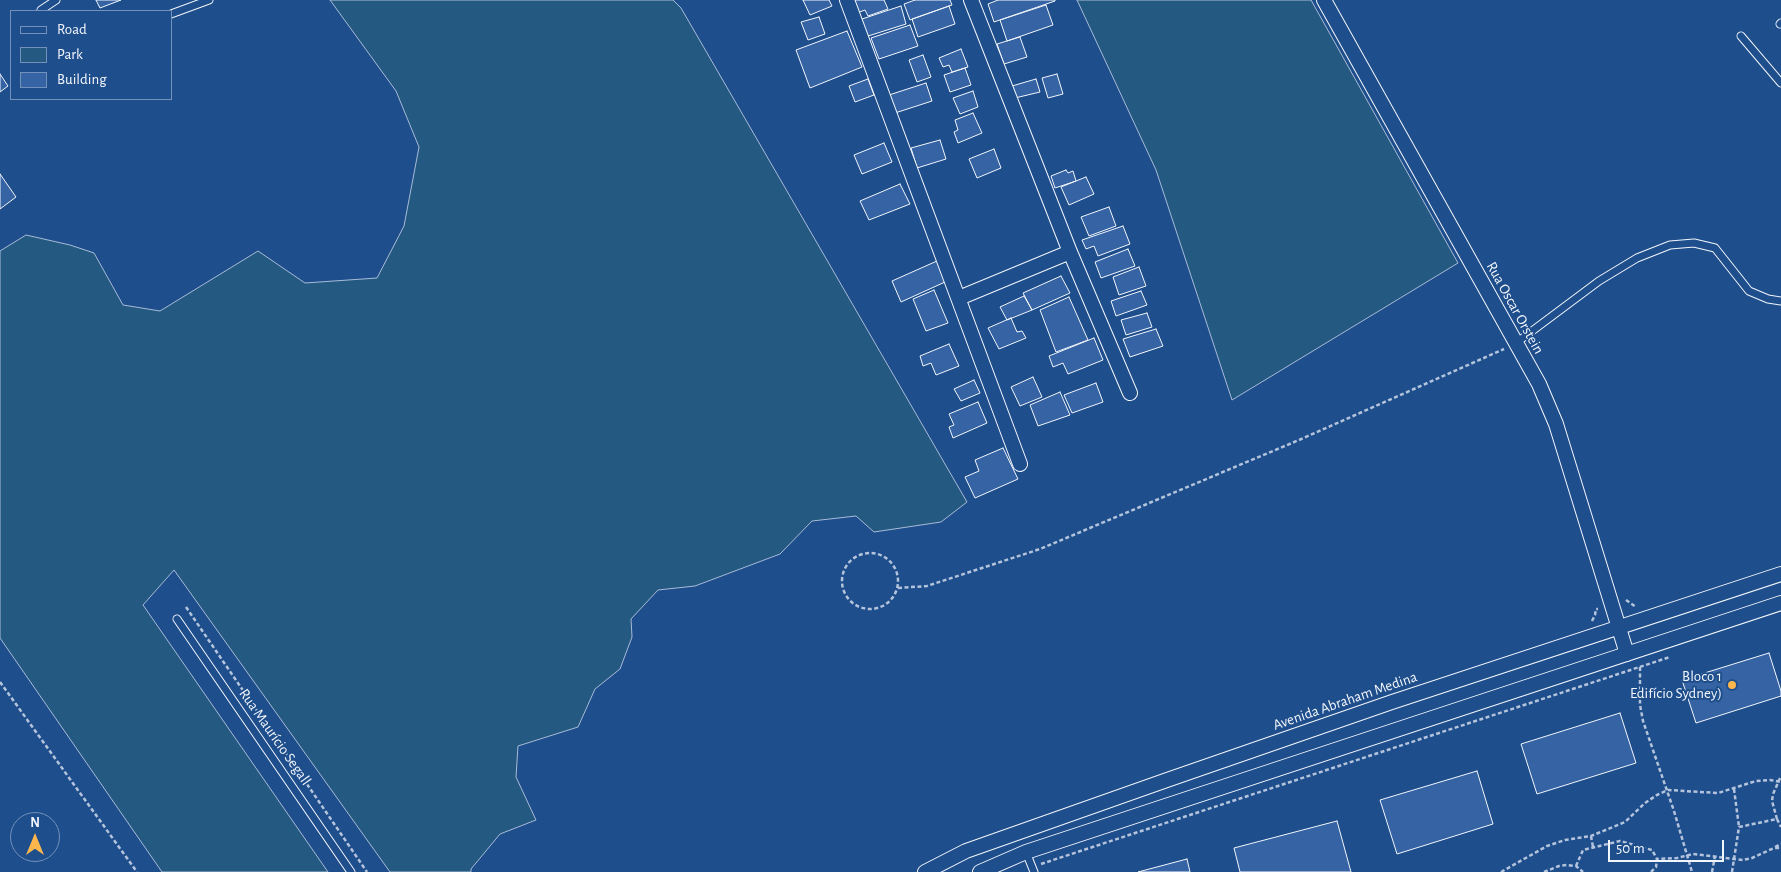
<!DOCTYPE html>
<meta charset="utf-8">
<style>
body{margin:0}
#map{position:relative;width:1781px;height:872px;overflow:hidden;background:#1f4e8c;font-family:"Alegreya Sans",sans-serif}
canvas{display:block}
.legend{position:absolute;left:10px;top:10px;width:162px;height:90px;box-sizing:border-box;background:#1f4e8c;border:1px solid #7391ba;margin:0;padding:6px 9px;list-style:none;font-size:15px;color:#f2f6ff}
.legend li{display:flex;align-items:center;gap:10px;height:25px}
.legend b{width:25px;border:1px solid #7391ba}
.north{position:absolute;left:10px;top:812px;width:50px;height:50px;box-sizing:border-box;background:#1f4e8c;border:1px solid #7391ba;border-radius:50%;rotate:0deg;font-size:14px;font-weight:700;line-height:20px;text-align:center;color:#f2f6ff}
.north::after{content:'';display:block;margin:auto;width:18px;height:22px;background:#ffb74d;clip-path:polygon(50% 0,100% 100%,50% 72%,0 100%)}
.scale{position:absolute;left:1608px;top:840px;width:116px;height:22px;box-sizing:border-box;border:2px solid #f2f6ff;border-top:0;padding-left:6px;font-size:15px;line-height:18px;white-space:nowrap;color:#f2f6ff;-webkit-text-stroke:4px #1f4e8c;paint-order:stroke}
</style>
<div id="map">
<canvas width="1781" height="872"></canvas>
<ul class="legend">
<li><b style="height:6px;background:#1f4e8c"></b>Road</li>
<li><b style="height:14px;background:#245a82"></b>Park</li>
<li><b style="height:14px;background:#3563a3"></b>Building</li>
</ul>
<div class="north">N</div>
<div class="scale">50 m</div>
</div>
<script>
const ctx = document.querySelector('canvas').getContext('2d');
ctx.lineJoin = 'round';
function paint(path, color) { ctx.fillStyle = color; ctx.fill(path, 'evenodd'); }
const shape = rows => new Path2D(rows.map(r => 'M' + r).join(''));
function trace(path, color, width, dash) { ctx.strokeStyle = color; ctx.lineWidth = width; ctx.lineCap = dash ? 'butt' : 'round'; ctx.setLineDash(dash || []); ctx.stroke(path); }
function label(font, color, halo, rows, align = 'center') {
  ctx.font = font + ' "Alegreya Sans",sans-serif'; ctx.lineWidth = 4; ctx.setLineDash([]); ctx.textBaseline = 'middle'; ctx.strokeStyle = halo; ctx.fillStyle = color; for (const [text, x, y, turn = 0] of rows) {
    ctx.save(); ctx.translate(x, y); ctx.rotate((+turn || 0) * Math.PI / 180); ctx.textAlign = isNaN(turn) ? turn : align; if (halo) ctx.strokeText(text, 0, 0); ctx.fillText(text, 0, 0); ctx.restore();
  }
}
const green = shape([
 [330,0,673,0,681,8,967,502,941,522,874,532,856,516,812,521,780,554,695,586,658,590,631,619,632,637,620,669,595,689,578,727,518,746,516,777,536,820,500,834,471,869,471,872,390,872,174,570,143,605,328,872,162,872,0,638,0,251,26,235,70,245,94,253,123,305,160,311,258,251,305,283,377,278,404,226,419,147,396,91,330,0],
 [1077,0,1311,0,1458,263,1232,400,1156,170,1077,0]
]);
const building = shape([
 [96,0,121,0,100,8,96,0],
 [803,0,829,0,832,6,810,15,803,0],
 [853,0,884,0,888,9,868,16,865,10,857,13,853,0],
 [915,0,950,0,952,5,910,20,904,4,915,0],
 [998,0,1055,0,1055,1,994,22,988,4,998,0],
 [1046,5,1053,25,1007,41,1000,20,1046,5],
 [901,6,906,24,865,37,859,20,901,6],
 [949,6,955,24,918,37,912,19,949,6],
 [819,17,825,34,808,40,801,22,819,17],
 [910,25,918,46,879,59,871,38,910,25],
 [847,31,862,67,810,88,796,50,847,31],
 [1020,37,1027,57,1004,64,997,44,1020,37],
 [961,49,968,67,952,72,949,65,943,67,939,58,961,49],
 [923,55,931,77,917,82,909,60,923,55],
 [965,68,971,85,950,92,944,75,965,68],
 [0,74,8,86,0,92,0,74],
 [1057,74,1063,94,1048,98,1042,78,1057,74],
 [868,79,874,95,855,102,849,86,868,79],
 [1036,79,1040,92,1015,98,1012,86,1036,79],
 [926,83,932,101,895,113,889,95,926,83],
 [973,91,978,107,960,114,953,98,973,91],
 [973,113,982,133,958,143,954,132,958,130,955,120,973,113],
 [940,140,946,159,917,168,911,148,940,140],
 [884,143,892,162,862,174,854,155,884,143],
 [994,149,1001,168,977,178,969,159,994,149],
 [1066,170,1068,173,1073,171,1076,181,1055,188,1051,176,1066,170],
 [0,174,16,197,0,209,0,174],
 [1086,177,1094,194,1069,205,1061,187,1086,177],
 [900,184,910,204,869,220,860,201,900,184],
 [1109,207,1116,226,1089,236,1081,217,1109,207],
 [1123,226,1130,244,1098,256,1094,246,1086,249,1082,240,1123,226],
 [1128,249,1135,266,1101,278,1095,262,1128,249],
 [937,261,945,282,901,302,892,281,937,261],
 [1139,267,1146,286,1119,295,1113,277,1139,267],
 [1061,276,1070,293,1032,310,1023,293,1061,276],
 [934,290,948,323,926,331,913,299,934,290],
 [1141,291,1147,305,1116,316,1111,301,1141,291],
 [1024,296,1032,310,1007,320,1000,307,1024,296],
 [1069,297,1088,340,1056,352,1040,310,1069,297],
 [1147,313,1152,327,1126,335,1121,320,1147,313],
 [1011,318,1017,332,1022,331,1026,338,999,349,988,328,1011,318],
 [1156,329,1163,346,1130,357,1123,339,1156,329],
 [1094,338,1103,360,1068,374,1063,363,1053,367,1049,356,1094,338],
 [949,344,959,366,936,375,931,363,923,366,920,356,949,344],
 [1033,377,1042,397,1020,406,1011,387,1033,377],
 [974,380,980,393,961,401,954,389,974,380],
 [1096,383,1103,402,1072,413,1064,395,1096,383],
 [1060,392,1070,415,1038,426,1030,405,1060,392],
 [978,402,987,423,953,438,949,427,954,425,949,414,978,402],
 [1003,448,1018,479,975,498,965,477,979,471,975,460,1003,448],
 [1769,653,1781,691,1781,696,1696,723,1682,680,1769,653],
 [1620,713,1636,763,1537,794,1521,744,1620,713],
 [1477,771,1493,824,1397,854,1380,800,1477,771],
 [1337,821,1351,872,1240,872,1234,848,1337,821],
 [1187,859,1190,872,1138,872,1187,859]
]);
const path = shape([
 '842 581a28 28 0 1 1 56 0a28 28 0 1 1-56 0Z',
 [898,588,927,586,1040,549,1299,440,1504,349],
 [1626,600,1636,607],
 [186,607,367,872],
 [1592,621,1595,615,1596,609,1598,609],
 [1640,667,1640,705,1643,721,1674,811],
 [0,682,137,872],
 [1734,789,1739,827],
 [1777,819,1781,827],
 [1591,836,1593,847],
 [1775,847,1781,844],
 [1041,864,1670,657],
 [1576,866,1583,850,1620,841,1652,850,1657,859],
 [1501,872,1547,846,1565,840,1591,836,1625,822,1645,803,1657,795,1668,790,1718,793,1756,781,1770,780,1781,782],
 [1544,872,1559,866,1567,865,1576,866,1583,872],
 [1651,872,1656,867,1657,859,1677,858,1693,854,1743,860,1752,858,1774,848,1781,848],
 [1712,872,1715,856],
 [1732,872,1739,827,1777,819,1772,801,1773,794,1781,776]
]);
const lane = shape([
 [41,10,56,0],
 [171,14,209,0],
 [1780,24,1781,23],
 [1741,36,1781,83],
 [1516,343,1599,281,1637,258,1670,245,1694,243,1715,248,1749,291,1768,299,1781,301],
 [177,619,351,872],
 [1026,852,1034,872]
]);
const street = shape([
 [847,0,1020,464],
 [971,0,1070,252,1130,393],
 [1324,0,1539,384,1556,424,1627,654],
 [959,298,1070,252],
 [925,872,966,851,1167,780,1392,702,1781,574],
 [980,872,1026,852,1781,603]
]);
const pathBridge = shape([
 [1674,811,1692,872]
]);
const markers = [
 [1732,685,5,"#ffb74d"]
];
const streetNames = [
 ["Rua Oscar Orstein",1515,308,61],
 ["Avenida Abraham Medina",1345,701,-19],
 ["Rua Maurício Segall",275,737,55]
];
const poiNames = [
 ["Bloco 1",1722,676],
 ["Edifício Sydney)",1722,693]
];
paint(green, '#245a82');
trace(green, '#a8bbd7', 1);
paint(building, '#3563a3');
trace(building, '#f2f6ff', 1);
trace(lane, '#f2f6ff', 9);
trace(street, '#f2f6ff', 16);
trace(path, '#b3c4dc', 2.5, [4, 2.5]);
trace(lane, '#1f4e8c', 7);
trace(street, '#1f4e8c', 14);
trace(pathBridge, '#b3c4dc', 2.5, [4, 2.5]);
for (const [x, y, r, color] of markers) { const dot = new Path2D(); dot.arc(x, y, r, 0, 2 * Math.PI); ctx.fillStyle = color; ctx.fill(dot); trace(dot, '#1f4e8c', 2); }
label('15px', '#f2f6ff', '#1f4e8c', streetNames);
label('15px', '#f2f6ff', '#1f4e8c', poiNames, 'right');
</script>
